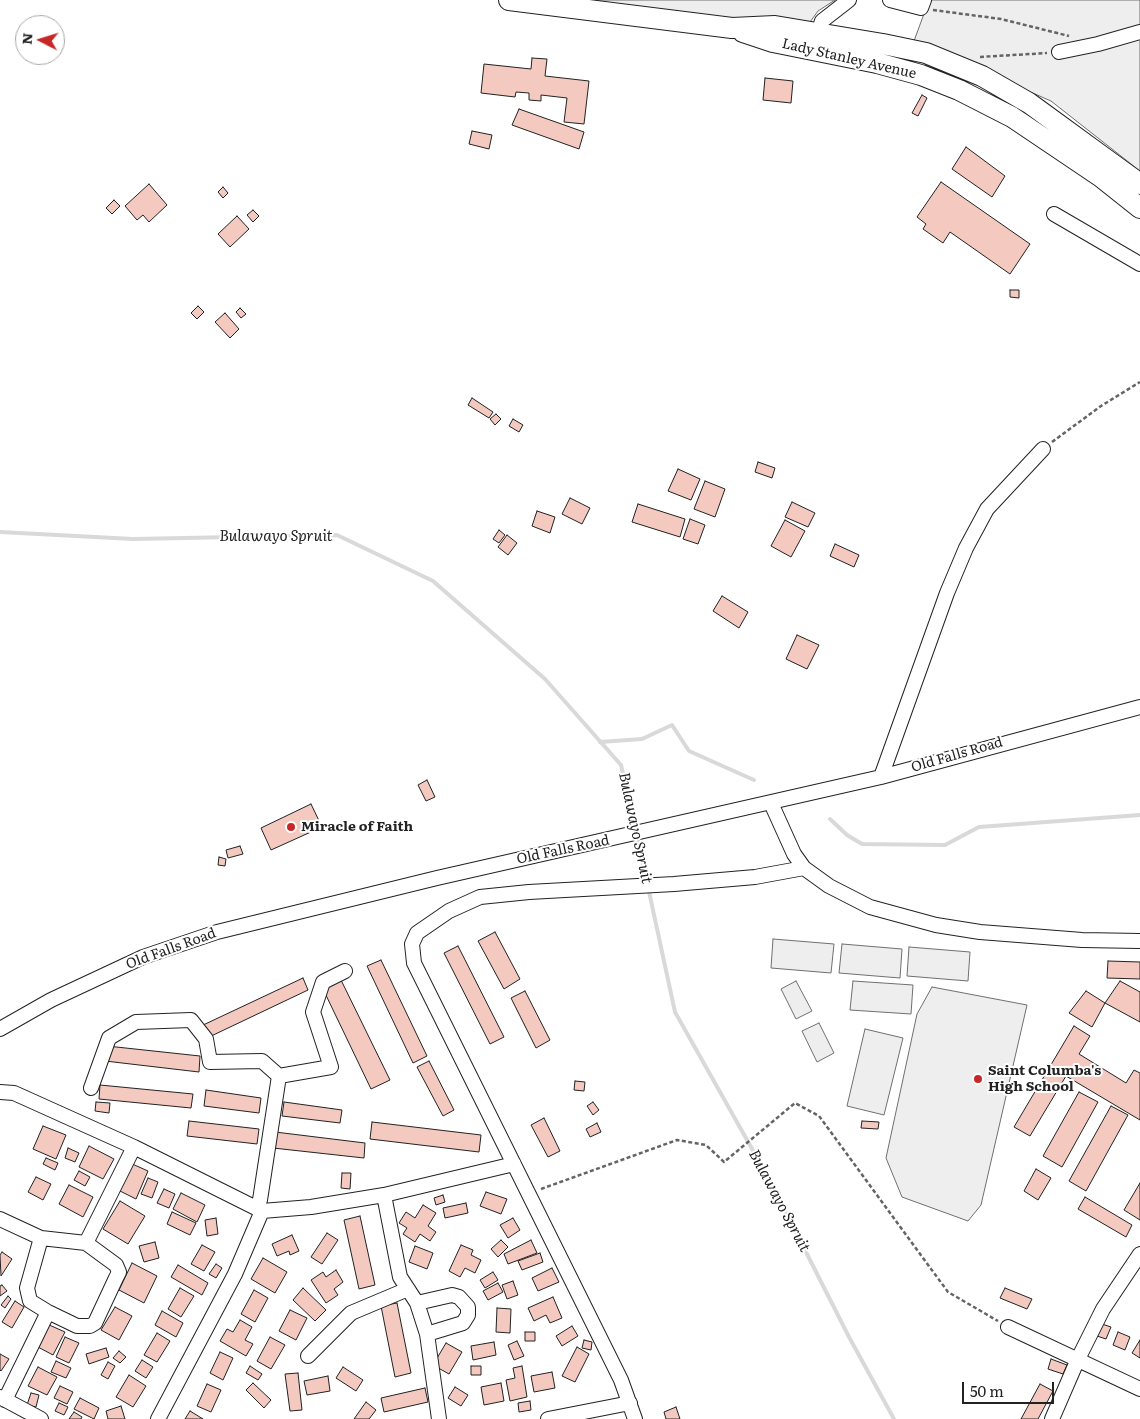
<!DOCTYPE html>
<style>
body{margin:0}
#map{position:relative;width:1140px;height:1419px;overflow:hidden;background:#fff;font-family:Literata,serif}
canvas{display:block}
.north{position:absolute;left:15px;top:15px;width:50px;height:50px;box-sizing:border-box;background:#fff;border:1px solid #a7a7a7;border-radius:50%;rotate:275deg;font-size:14px;font-weight:700;line-height:20px;text-align:center;color:#222}
.north::after{content:'';display:block;margin:auto;width:18px;height:22px;background:#c62828;clip-path:polygon(50% 0,100% 100%,50% 72%,0 100%)}
.scale{position:absolute;left:962px;top:1382px;width:92px;height:22px;box-sizing:border-box;border:2px solid #222;border-top:0;padding-left:6px;font-size:15px;line-height:18px;white-space:nowrap;color:#222;-webkit-text-stroke:4px #fff;paint-order:stroke}
</style>
<div id="map">
<canvas width="1140" height="1419"></canvas>
<div class="north">N</div>
<div class="scale">50 m</div>
</div>
<script>
const ctx = document.querySelector('canvas').getContext('2d');
ctx.lineJoin = 'round';
function paint(path, color) { ctx.fillStyle = color; ctx.fill(path, 'evenodd'); }
const shape = rows => new Path2D(rows.map(r => 'M' + r).join(''));
function trace(path, color, width, dash) { ctx.strokeStyle = color; ctx.lineWidth = width; ctx.lineCap = dash ? 'butt' : 'round'; ctx.setLineDash(dash || []); ctx.stroke(path); }
function label(font, color, halo, rows, align = 'center') {
  ctx.font = font + ' Literata,serif'; ctx.lineWidth = 4; ctx.setLineDash([]); ctx.textBaseline = 'middle'; ctx.strokeStyle = halo; ctx.fillStyle = color; for (const [text, x, y, turn = 0] of rows) {
    ctx.save(); ctx.translate(x, y); ctx.rotate((+turn || 0) * Math.PI / 180); ctx.textAlign = isNaN(turn) ? turn : align; if (halo) ctx.strokeText(text, 0, 0); ctx.fillText(text, 0, 0); ctx.restore();
  }
}
const green = shape([
 [580,0,835,0,818,11,810,22,727,20,580,0],
 [929,0,1140,0,1140,171,1051,101,914,41,929,0],
 [773,939,834,944,831,973,771,968,773,939],
 [842,944,902,949,900,978,839,973,842,944],
 [909,947,970,952,968,981,907,976,909,947],
 [796,981,812,1011,796,1019,781,989,796,981],
 [853,981,913,985,911,1014,850,1010,853,981],
 [932,987,1027,1005,981,1205,968,1221,902,1197,886,1158,917,1014,932,987],
 [819,1023,834,1053,817,1062,802,1031,819,1023],
 [865,1029,903,1038,884,1115,847,1106,865,1029]
]);
const stream = shape([
 [0,532,133,539,337,535,433,581,545,679,621,765,635,829],
 [600,742,642,739,672,725,689,751,754,780],
 [830,819,847,835,862,844,945,845,979,827,1140,815],
 [637,836,675,1012,769,1179,849,1337,894,1419]
]);
const building = shape([
 [532,58,547,59,545,76,589,81,584,124,564,122,567,98,541,95,541,101,529,100,529,93,516,92,515,97,481,93,484,64,531,69,532,58],
 [765,78,793,81,791,103,763,100,765,78],
 [922,95,927,98,918,116,912,113,922,95],
 [519,109,584,132,579,149,512,125,519,109],
 [472,131,492,135,489,149,469,144,472,131],
 [966,147,1005,176,992,197,952,169,966,147],
 [941,182,1030,244,1010,274,950,232,943,243,923,229,926,224,917,217,941,182],
 [149,184,167,205,149,222,143,215,137,220,125,206,149,184],
 [223,187,228,193,223,198,218,192,223,187],
 [114,200,120,206,112,214,106,208,114,200],
 [253,210,259,216,253,222,247,215,253,210],
 [237,216,249,229,230,247,218,234,237,216],
 [1010,290,1019,290,1019,298,1010,297,1010,290],
 [198,306,204,312,197,319,191,313,198,306],
 [240,308,246,314,241,318,236,312,240,308],
 [225,313,239,329,230,338,215,322,225,313],
 [472,398,493,412,489,418,468,405,472,398],
 [496,414,501,419,495,425,490,419,496,414],
 [513,419,523,425,519,432,509,426,513,419],
 [758,462,775,468,772,478,755,472,758,462],
 [678,469,700,479,691,500,668,491,678,469],
 [705,481,725,489,715,517,694,509,705,481],
 [570,498,590,508,582,524,562,514,570,498],
 [792,502,815,513,808,527,785,517,792,502],
 [638,504,685,519,680,537,632,522,638,504],
 [537,511,555,517,550,533,532,526,537,511],
 [690,519,705,525,698,544,683,539,690,519],
 [785,520,805,531,791,557,771,546,785,520],
 [499,530,505,535,499,543,493,539,499,530],
 [507,535,517,543,508,555,498,547,507,535],
 [835,544,859,555,854,567,830,556,835,544],
 [722,596,748,612,739,628,713,611,722,596],
 [797,635,819,645,807,669,786,659,797,635],
 [427,780,435,797,426,801,418,785,427,780],
 [311,804,322,827,271,850,261,828,311,804],
 [240,846,243,854,228,858,226,850,240,846],
 [219,857,226,859,225,866,218,865,219,857],
 [495,932,520,979,504,989,478,941,495,932],
 [458,946,504,1037,490,1044,444,953,458,946],
 [381,960,427,1056,413,1063,367,966,381,960],
 [1108,961,1140,962,1140,979,1107,978,1108,961],
 [303,978,308,990,207,1038,201,1026,303,978],
 [341,980,390,1080,371,1089,323,989,341,980],
 [1120,981,1140,992,1140,1022,1105,1003,1120,981],
 [525,991,550,1040,536,1048,511,998,525,991],
 [1086,991,1105,1003,1092,1027,1069,1013,1086,991],
 [1074,1026,1090,1036,1079,1054,1126,1083,1134,1070,1140,1073,1140,1120,1066,1076,1030,1136,1014,1127,1074,1026],
 [107,1046,200,1056,199,1072,105,1061,107,1046],
 [429,1061,454,1110,443,1116,417,1067,429,1061],
 [575,1081,585,1082,584,1091,574,1090,575,1081],
 [100,1085,193,1094,191,1108,99,1099,100,1085],
 [206,1090,261,1098,259,1113,204,1106,206,1090],
 [1079,1092,1098,1102,1062,1167,1043,1156,1079,1092],
 [96,1102,110,1103,109,1113,95,1111,96,1102],
 [284,1102,342,1110,340,1123,282,1116,284,1102],
 [593,1102,599,1110,593,1115,587,1106,593,1102],
 [1111,1106,1128,1115,1086,1191,1069,1181,1111,1106],
 [544,1118,560,1151,548,1157,531,1125,544,1118],
 [189,1121,259,1129,257,1144,187,1136,189,1121],
 [862,1121,879,1122,878,1129,861,1128,862,1121],
 [372,1122,481,1135,479,1152,370,1139,372,1122],
 [597,1123,601,1132,590,1137,586,1129,597,1123],
 [43,1126,66,1135,56,1159,33,1149,43,1126],
 [275,1132,365,1143,364,1158,273,1148,275,1132],
 [89,1146,114,1159,103,1179,79,1167,89,1146],
 [68,1148,79,1153,75,1162,65,1158,68,1148],
 [46,1158,58,1163,55,1170,43,1164,46,1158],
 [130,1163,148,1171,136,1199,118,1190,130,1163],
 [1036,1169,1051,1178,1038,1200,1024,1191,1036,1169],
 [79,1171,90,1177,85,1186,74,1180,79,1171],
 [342,1173,351,1173,350,1189,341,1188,342,1173],
 [36,1177,51,1184,43,1200,28,1192,36,1177],
 [148,1178,158,1182,152,1198,141,1194,148,1178],
 [1140,1183,1140,1220,1124,1210,1140,1183],
 [69,1185,93,1197,83,1217,59,1204,69,1185],
 [164,1189,175,1194,169,1208,157,1203,164,1189],
 [486,1192,507,1199,501,1214,480,1206,486,1192],
 [181,1193,205,1205,197,1222,173,1209,181,1193],
 [443,1195,445,1202,436,1205,434,1198,443,1195],
 [1085,1197,1132,1225,1126,1237,1078,1209,1085,1197],
 [120,1201,145,1216,128,1244,103,1229,120,1201],
 [466,1203,468,1213,445,1218,443,1208,466,1203],
 [423,1205,436,1213,428,1226,436,1232,430,1241,420,1234,415,1242,403,1234,407,1228,399,1223,406,1212,415,1218,423,1205],
 [172,1212,196,1223,190,1235,167,1224,172,1212],
 [360,1216,375,1285,359,1289,344,1220,360,1216],
 [216,1218,218,1234,207,1236,205,1220,216,1218],
 [513,1218,520,1230,508,1238,500,1225,513,1218],
 [327,1233,338,1240,322,1264,311,1257,327,1233],
 [292,1235,299,1251,290,1255,289,1251,277,1256,272,1244,292,1235],
 [501,1240,508,1247,498,1257,491,1249,501,1240],
 [531,1240,537,1253,508,1264,504,1254,531,1240],
 [155,1242,159,1258,144,1262,139,1246,155,1242],
 [202,1245,215,1252,204,1271,191,1264,202,1245],
 [461,1245,473,1250,471,1255,481,1260,475,1273,465,1268,460,1277,449,1271,461,1245],
 [415,1246,433,1253,427,1269,409,1262,415,1246],
 [2,1252,12,1259,1,1276,0,1255,2,1252],
 [540,1253,543,1262,522,1270,518,1261,540,1253],
 [263,1258,287,1272,275,1293,251,1279,263,1258],
 [132,1263,157,1276,144,1303,119,1290,132,1263],
 [216,1264,222,1268,216,1278,209,1274,216,1264],
 [178,1265,208,1283,202,1295,171,1277,178,1265],
 [552,1268,559,1282,538,1291,532,1278,552,1268],
 [336,1270,343,1282,334,1289,338,1295,326,1303,311,1280,323,1272,326,1277,336,1270],
 [493,1272,498,1280,485,1288,480,1280,493,1272],
 [513,1281,518,1295,507,1299,502,1285,513,1281],
 [498,1283,503,1292,488,1300,483,1291,498,1283],
 [2,1285,7,1291,0,1296,0,1286,2,1285],
 [180,1288,194,1296,181,1317,168,1309,180,1288],
 [303,1288,326,1310,315,1321,293,1300,303,1288],
 [1005,1288,1032,1299,1027,1309,1000,1298,1005,1288],
 [254,1290,268,1298,255,1322,241,1314,254,1290],
 [8,1296,11,1299,5,1308,1,1305,8,1296],
 [553,1297,562,1318,550,1323,546,1315,534,1321,528,1308,553,1297],
 [15,1301,24,1307,12,1328,2,1322,15,1301],
 [397,1303,411,1373,395,1377,381,1306,397,1303],
 [115,1307,132,1316,119,1340,101,1330,115,1307],
 [497,1308,511,1309,510,1333,496,1332,497,1308],
 [290,1310,307,1318,296,1340,279,1331,290,1310],
 [162,1311,183,1323,176,1337,155,1325,162,1311],
 [240,1320,252,1327,245,1340,253,1344,246,1356,220,1341,227,1329,233,1332,240,1320],
 [1099,1323,1111,1327,1106,1339,1094,1335,1099,1323],
 [47,1324,65,1332,53,1355,36,1346,47,1324],
 [572,1326,578,1336,562,1346,556,1336,572,1326],
 [525,1332,535,1332,535,1341,525,1341,525,1332],
 [1118,1332,1130,1337,1125,1350,1113,1345,1118,1332],
 [157,1333,170,1341,157,1362,144,1355,157,1333],
 [65,1337,79,1343,69,1363,56,1357,65,1337],
 [270,1337,285,1345,271,1369,257,1361,270,1337],
 [584,1340,592,1342,591,1350,582,1348,584,1340],
 [1140,1340,1140,1358,1132,1353,1140,1340],
 [517,1341,524,1356,514,1360,508,1345,517,1341],
 [494,1342,496,1355,473,1360,471,1346,494,1342],
 [446,1343,462,1352,449,1374,433,1365,446,1343],
 [577,1347,589,1354,575,1382,562,1376,577,1347],
 [106,1348,109,1357,89,1364,86,1354,106,1348],
 [119,1351,126,1357,120,1363,113,1358,119,1351],
 [220,1352,233,1358,223,1380,210,1373,220,1352],
 [0,1354,9,1359,1,1371,0,1370,0,1354],
 [1051,1359,1067,1365,1063,1374,1048,1369,1051,1359],
 [142,1360,153,1367,146,1378,135,1371,142,1360],
 [56,1361,71,1368,66,1378,51,1372,56,1361],
 [108,1362,115,1366,108,1379,101,1375,108,1362],
 [250,1366,262,1374,258,1380,246,1373,250,1366],
 [471,1366,481,1366,481,1375,471,1375,471,1366],
 [522,1366,527,1397,510,1401,506,1380,515,1378,513,1368,522,1366],
 [38,1367,57,1377,47,1395,28,1386,38,1367],
 [343,1367,363,1380,356,1391,336,1378,343,1367],
 [552,1372,555,1388,534,1392,531,1376,552,1372],
 [298,1373,302,1410,290,1411,285,1374,298,1373],
 [129,1375,146,1386,133,1407,116,1397,129,1375],
 [328,1376,330,1391,307,1395,304,1381,328,1376],
 [253,1383,271,1400,264,1408,246,1390,253,1383],
 [501,1383,504,1401,484,1405,481,1387,501,1383],
 [207,1384,221,1390,211,1412,197,1406,207,1384],
 [1040,1384,1053,1391,1038,1419,1021,1419,1040,1384],
 [60,1386,73,1392,67,1404,54,1398,60,1386],
 [455,1387,468,1395,461,1406,448,1398,455,1387],
 [425,1388,428,1402,384,1412,381,1398,425,1388],
 [31,1393,39,1395,36,1407,27,1405,31,1393],
 [80,1398,99,1408,94,1419,74,1409,80,1398],
 [530,1401,531,1410,519,1412,518,1403,530,1401],
 [366,1402,376,1410,369,1419,354,1419,366,1402],
 [59,1403,68,1407,64,1415,55,1411,59,1403],
 [121,1406,125,1419,108,1419,106,1411,121,1406],
 [676,1407,680,1419,666,1419,664,1412,676,1407],
 [190,1411,203,1419,185,1419,190,1411],
 [74,1412,82,1417,81,1419,69,1419,74,1412]
]);
const path = shape([
 [933,10,1001,19,1069,36],
 [980,57,1047,53],
 [1052,442,1101,406,1140,382],
 [541,1189,677,1140,706,1145,724,1162,795,1103,819,1116,948,1292,998,1321]
]);
const minor = shape([
 [890,0,921,8,924,0],
 [816,39,822,21,849,0],
 [1059,52,1098,44,1140,32],
 [1054,214,1140,264],
 [881,777,947,593,966,548,987,509,1043,449],
 [771,803,794,854,804,868,829,886,870,907,936,925,980,932,1082,940,1140,941],
 [0,1029,51,1000,143,957,217,932,437,878,881,777,1140,707],
 [279,1076,331,1067,313,1012,323,982,345,971],
 [91,1088,109,1038,136,1022,191,1020,206,1039,210,1062,262,1061,279,1076,260,1200,256,1208],
 [0,1092,14,1093,134,1147,262,1211,311,1207,384,1195,514,1164],
 [384,1195,400,1277,417,1303,427,1334,439,1419],
 [0,1219,41,1238],
 [41,1238,86,1243,116,1265,119,1272,116,1278,95,1323,90,1326,77,1326,48,1312,30,1301,27,1288,41,1238],
 [86,1243,134,1147],
 [417,1303,452,1295,459,1297,468,1307,468,1315,463,1323,427,1334],
 [1008,1327,1140,1389],
 [308,1356,351,1313,408,1289],
 [0,1397,41,1419],
 [5,1400,48,1312],
 [158,1419,235,1274,262,1211],
 [548,1419,630,1403],
 [635,1419,621,1380,414,963,412,944,417,933,449,911,480,897,529,892,674,884,755,877,804,868],
 [1052,1419,1078,1359,1103,1309,1140,1254]
]);
const highway = shape([
 [509,0,732,28,775,26,883,44,926,53,982,76,1029,103,1140,184],
 [743,32,773,42,877,63,921,75,959,90,1012,117,1101,177,1140,208]
]);
const markers = [
 [291,827,5,"#c62828"],
 [978,1079,5,"#c62828"]
];
const streetNames = [
 ["Lady Stanley Avenue",849,59,13],
 ["Old Falls Road",957,755,-16],
 ["Old Falls Road",563,850,-12],
 ["Old Falls Road",171,949,-20]
];
const poiNames = [
 ["Miracle of Faith",301,827],
 ["Saint Columba's",988,1071],
 ["High School",988,1087]
];
const waterNames = [
 ["Bulawayo Spruit",276,537],
 ["Bulawayo Spruit",635,828,78],
 ["Bulawayo Spruit",779,1201,62]
];
paint(green, '#eee');
trace(green, '#6f6f6f', 1);
trace(stream, '#d9d9d9', 4);
paint(building, '#f3c9c0');
trace(building, '#222', 1);
trace(minor, '#222', 16);
trace(highway, '#222', 22);
trace(path, '#646464', 2.5, [4, 2.5]);
trace(minor, '#fff', 14);
trace(highway, '#fff', 20);
for (const [x, y, r, color] of markers) { const dot = new Path2D(); dot.arc(x, y, r, 0, 2 * Math.PI); ctx.fillStyle = color; ctx.fill(dot); trace(dot, '#fff', 2); }
label('14px', '#222', '#fff', streetNames);
label('bold 14px', '#222', '#fff', poiNames, 'left');
label('italic 15px', '#222', '#fff', waterNames);
</script>
